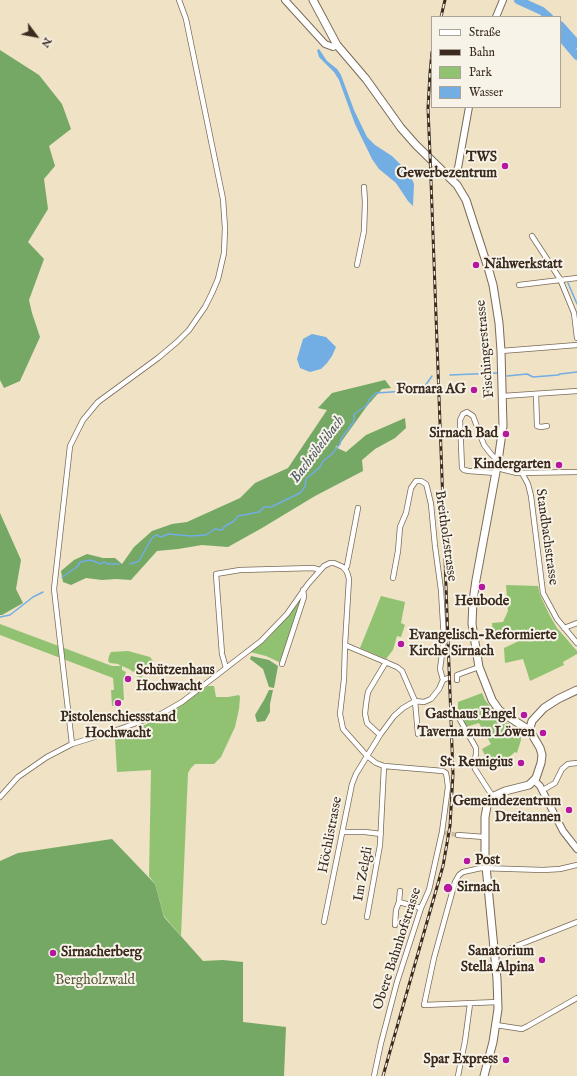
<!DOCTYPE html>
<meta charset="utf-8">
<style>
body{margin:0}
#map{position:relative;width:577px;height:1076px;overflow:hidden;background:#efe2c5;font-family:"IM FELL English",serif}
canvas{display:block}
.legend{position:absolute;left:431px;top:16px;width:130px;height:92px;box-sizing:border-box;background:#f7f3e8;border:1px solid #aca397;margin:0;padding:5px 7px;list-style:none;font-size:12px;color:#3b2a1e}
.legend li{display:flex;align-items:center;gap:8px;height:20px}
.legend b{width:20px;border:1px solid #aca397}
.north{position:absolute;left:16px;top:16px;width:40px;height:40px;-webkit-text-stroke:3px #f7f3e8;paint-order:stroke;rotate:122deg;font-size:11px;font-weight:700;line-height:16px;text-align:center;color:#3b2a1e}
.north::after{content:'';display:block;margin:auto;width:14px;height:18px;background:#3b2a1e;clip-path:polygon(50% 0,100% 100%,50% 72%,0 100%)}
</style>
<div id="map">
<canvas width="577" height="1076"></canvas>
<ul class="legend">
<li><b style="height:5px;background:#fff"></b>Straße</li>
<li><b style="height:5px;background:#3b2a1e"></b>Bahn</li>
<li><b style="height:11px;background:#91c272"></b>Park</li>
<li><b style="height:11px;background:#72ade3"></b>Wasser</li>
</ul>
<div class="north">N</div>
</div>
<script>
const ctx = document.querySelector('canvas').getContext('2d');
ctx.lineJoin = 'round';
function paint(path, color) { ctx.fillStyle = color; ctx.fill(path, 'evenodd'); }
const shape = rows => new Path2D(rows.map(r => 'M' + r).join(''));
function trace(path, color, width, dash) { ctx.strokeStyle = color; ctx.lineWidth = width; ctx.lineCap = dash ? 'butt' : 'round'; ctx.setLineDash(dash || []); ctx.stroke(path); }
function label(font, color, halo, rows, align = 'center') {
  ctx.font = font + ' "IM FELL English",serif'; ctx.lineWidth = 4; ctx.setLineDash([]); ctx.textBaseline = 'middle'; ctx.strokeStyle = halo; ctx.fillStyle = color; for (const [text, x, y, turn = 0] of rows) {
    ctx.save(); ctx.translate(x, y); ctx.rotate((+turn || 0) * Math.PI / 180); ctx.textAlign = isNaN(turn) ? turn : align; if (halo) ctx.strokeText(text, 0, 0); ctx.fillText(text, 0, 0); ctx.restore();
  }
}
const green = shape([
 [506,585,538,586,540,595,550,616,557,628,577,651,577,654,563,662,564,665,530,681,523,659,505,663,504,648,519,641,511,632,493,634,492,623,503,622,508,611],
 [381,596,405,602,401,623,405,625,401,637,397,636,393,650,386,659,360,648],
 [301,598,281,663,266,656,250,652,266,640,288,616],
 [0,624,112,666,121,666,118,664,110,663,108,661,109,656,111,652,128,651,150,657,153,661,141,678,136,676,135,673,129,669,122,666,122,670,126,672,123,682,124,700,115,700,115,705,112,706,111,690,114,690,113,678,0,635],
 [208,686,214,686,216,697,228,697,239,695,240,697,239,709,235,727,221,757,214,764,195,764,191,768,188,773,181,936,164,916,155,884,149,876,151,770,117,772,115,738,119,735,147,724,148,721,176,709],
 [482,693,485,700,500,718,520,731,521,740,517,753,515,752,501,764,498,758,488,762,482,749,491,744,479,723,466,727,460,718,458,712,458,702]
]);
const forest = shape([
 [0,50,39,75,62,104,71,129,49,146,55,166,44,179,48,209,28,242,44,259,29,300,32,313,40,337,20,381,4,388,0,380],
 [385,380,391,388,382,389,367,406,339,445,335,447,346,452,366,435,405,418,406,428,395,438,375,449,362,460,363,471,315,496,262,528,228,547,202,545,178,549,157,551,131,580,116,579,102,580,86,578,71,585,63,582,61,571,74,560,87,554,103,558,115,558,122,564,134,547,152,531,172,524,187,522,240,498,255,483,288,468,327,410,318,408,332,393],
 [0,513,21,560,16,589,23,603,2,615,0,615],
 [251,656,269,660,278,666,274,688,269,687,263,669,250,659],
 [269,690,273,690,270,704,270,712,265,721,257,722,255,715,264,700],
 [112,839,155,884,164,917,203,961,223,960,243,962,243,1022,286,1027,284,1076,0,1076,0,861,18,853]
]);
const water = shape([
 [319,49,327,61,337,69,341,75,354,110,367,137,375,145,392,156,410,174,414,184,413,206,408,201,396,183,379,169,372,159,355,124,339,80,334,72,319,57,317,50],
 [312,334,326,337,336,347,332,356,327,363,321,369,310,372,300,368,297,359,303,339]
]);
const stream = shape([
 [568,283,577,304],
 [450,375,498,373],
 [507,376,527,374,533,377,558,375,560,374,577,372],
 [130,564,139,561,152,538,156,535,161,537,168,534,191,536,206,535,215,529,222,530,224,527,234,521,238,516,259,512,264,507,271,507,300,493,305,487,306,479,320,467,323,461,332,454,340,444,341,439,354,421,354,414,367,405,369,400,376,393,422,390,432,376],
 [62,577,77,567,80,562,85,561,91,560,101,564,104,562,108,564,119,564],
 [0,617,10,615,33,597,43,592]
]);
const river = shape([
 [518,0,542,11,549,17],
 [560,25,577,44],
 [560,36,577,56]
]);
const minorTunnel = shape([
 [445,833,458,835]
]);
const minor = shape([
 [532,236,560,279,574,313,577,338],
 [357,265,364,231,365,202,364,187],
 [519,285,577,278],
 [501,351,577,345],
 [536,394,537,426,541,427,547,426],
 [503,396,577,391],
 [497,468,517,473,577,472],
 [496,473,469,471,464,470,462,468,460,420,463,414,467,412,473,416,484,445,491,454,498,461],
 [522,473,528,484,531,496,543,593,557,619,577,643],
 [345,569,347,566,358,508],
 [393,578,398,551,400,527,406,513,411,488,416,481,421,481,426,484,427,487,431,504,435,546,441,590,444,639,440,669,443,680],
 [564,628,577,623],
 [345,645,397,667,402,671,415,701,424,702,431,699,439,689,443,680,448,678],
 [282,664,304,597,303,590],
 [226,668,222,654,216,574,240,570,313,568,320,570],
 [457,680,457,675,479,667],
 [415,701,418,734],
 [459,718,476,748,476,754,474,763,475,769,493,797],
 [380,735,367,723,365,714,366,704,368,692,386,662],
 [72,744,54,589,70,446,83,420,98,402,158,358,177,342,189,330,205,307,212,293,218,279,224,253,225,228,223,199,186,19,179,0],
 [543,790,555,783,562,769,568,764,577,763],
 [0,797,18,777,47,757,72,744,117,730,161,714,182,702,261,641,287,614,308,584,324,566,330,563,334,563,343,567,347,572,349,579,345,645,344,679,340,714,343,729,367,756,376,763,384,766,443,771,446,773,447,779,448,787,442,832,429,890,421,908,397,982,381,1043,374,1076],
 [343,832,365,832,381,834],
 [458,835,484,837],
 [399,902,400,891],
 [367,917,380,845,384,766],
 [324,922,352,784,356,774,380,735,394,716,403,708,415,701],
 [395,925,396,910,399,902,421,908],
 [494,954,501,952,577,922],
 [498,1002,424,1005,434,958,455,882,459,875,463,872,481,868,543,870,560,869,577,865],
 [496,1025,522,1029,528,1026,577,998],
 [458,1076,465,1041,470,1004]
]);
const tertiary = shape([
 [285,0,325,44,333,47,337,45],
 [496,17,503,0],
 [451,178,458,168,469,107],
 [535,781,540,786,563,831,577,849]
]);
const secondary = shape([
 [313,0,337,45,366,79,401,128,416,145,457,185,466,200,489,271,493,285,499,323,501,351,503,426,498,461,476,580,473,601,472,624,479,667,492,700,499,710,507,716,526,728,530,728],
 [530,728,532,721,544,708,558,699,577,690],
 [484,1076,493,1042,498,1009,497,979,485,856,485,817,487,806,494,796,505,791,529,785,536,778,541,763,542,755,540,748,530,731,530,728]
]);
const rail = shape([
 [441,17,445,0],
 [383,1076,443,866,450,826,453,774,430,154,428,108,430,73,432,52]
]);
const markers = [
 [505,166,4,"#b5179e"],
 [476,265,4,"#b5179e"],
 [474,390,4,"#b5179e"],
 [506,434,4,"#b5179e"],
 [559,465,4,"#b5179e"],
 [482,587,4,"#b5179e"],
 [401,644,4,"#b5179e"],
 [128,679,4,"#b5179e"],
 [118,703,4,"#b5179e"],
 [524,715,4,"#b5179e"],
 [543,733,4,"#b5179e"],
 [521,763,4,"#b5179e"],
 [569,810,4,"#b5179e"],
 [467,861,4,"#b5179e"],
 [448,888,5,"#b5179e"],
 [53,953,4,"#b5179e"],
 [542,960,4,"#b5179e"],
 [506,1060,4,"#b5179e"]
];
const poiNames = [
 ["TWS",497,158],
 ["Gewerbezentrum",497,174],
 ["Nähwerkstatt",484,265,"left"],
 ["Fornara AG",466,390],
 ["Sirnach Bad",498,434],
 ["Kindergarten",551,465],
 ["Heubode",482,602,"center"],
 ["Evangelisch-Reformierte",409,636,"left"],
 ["Kirche Sirnach",409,652,"left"],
 ["Schützenhaus",136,671,"left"],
 ["Hochwacht",136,687,"left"],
 ["Gasthaus Engel",516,715],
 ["Pistolenschiessstand",118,718,"center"],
 ["Hochwacht",118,734,"center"],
 ["Taverna zum Löwen",535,733],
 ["St. Remigius",513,763],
 ["Gemeindezentrum",561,802],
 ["Dreitannen",561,818],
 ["Post",475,861,"left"],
 ["Sirnach",457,888,"left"],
 ["Sanatorium",534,952],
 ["Stella Alpina",534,968],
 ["Sirnacherberg",61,953,"left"],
 ["Spar Express",498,1060]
];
const streetNames = [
 ["Fischingerstrasse",486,349,-95],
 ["Breitholzstrasse",445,536,82],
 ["Standbachstrasse",546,537,82],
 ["Höchlistrasse",331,835,-79],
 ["Im Zelgli",364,874,-80],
 ["Obere Bahnhofstrasse",398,949,-72]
];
const parkNames = [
 ["Bergholzwald",95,981]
];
const waterNames = [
 ["Bachtöbelibach",318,450,-53]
];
paint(green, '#91c272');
paint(forest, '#74a864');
paint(water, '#72ade3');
trace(stream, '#72ade3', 1.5);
trace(river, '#72ade3', 8);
trace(minorTunnel, '#cbbda4', 4.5, [4.5, 2]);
trace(minor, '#7a6a58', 6);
trace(tertiary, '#7a6a58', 8);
trace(secondary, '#7a6a58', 9);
trace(minor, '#fff', 4.5);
trace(tertiary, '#fff', 6);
trace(secondary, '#fff', 7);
trace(rail, '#3b2a1e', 3);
trace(rail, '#f7f3e8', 1.5, [4.5]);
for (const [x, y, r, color] of markers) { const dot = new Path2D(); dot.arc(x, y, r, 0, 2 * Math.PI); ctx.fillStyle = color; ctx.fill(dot); trace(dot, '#f7f3e8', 1.5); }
label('bold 14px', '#3b2a1e', '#f7f3e8', poiNames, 'right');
label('14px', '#3b2a1e', '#f7f3e8', streetNames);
label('14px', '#555837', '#f7f3e8', parkNames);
label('italic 15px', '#4e5863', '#f7f3e8', waterNames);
</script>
